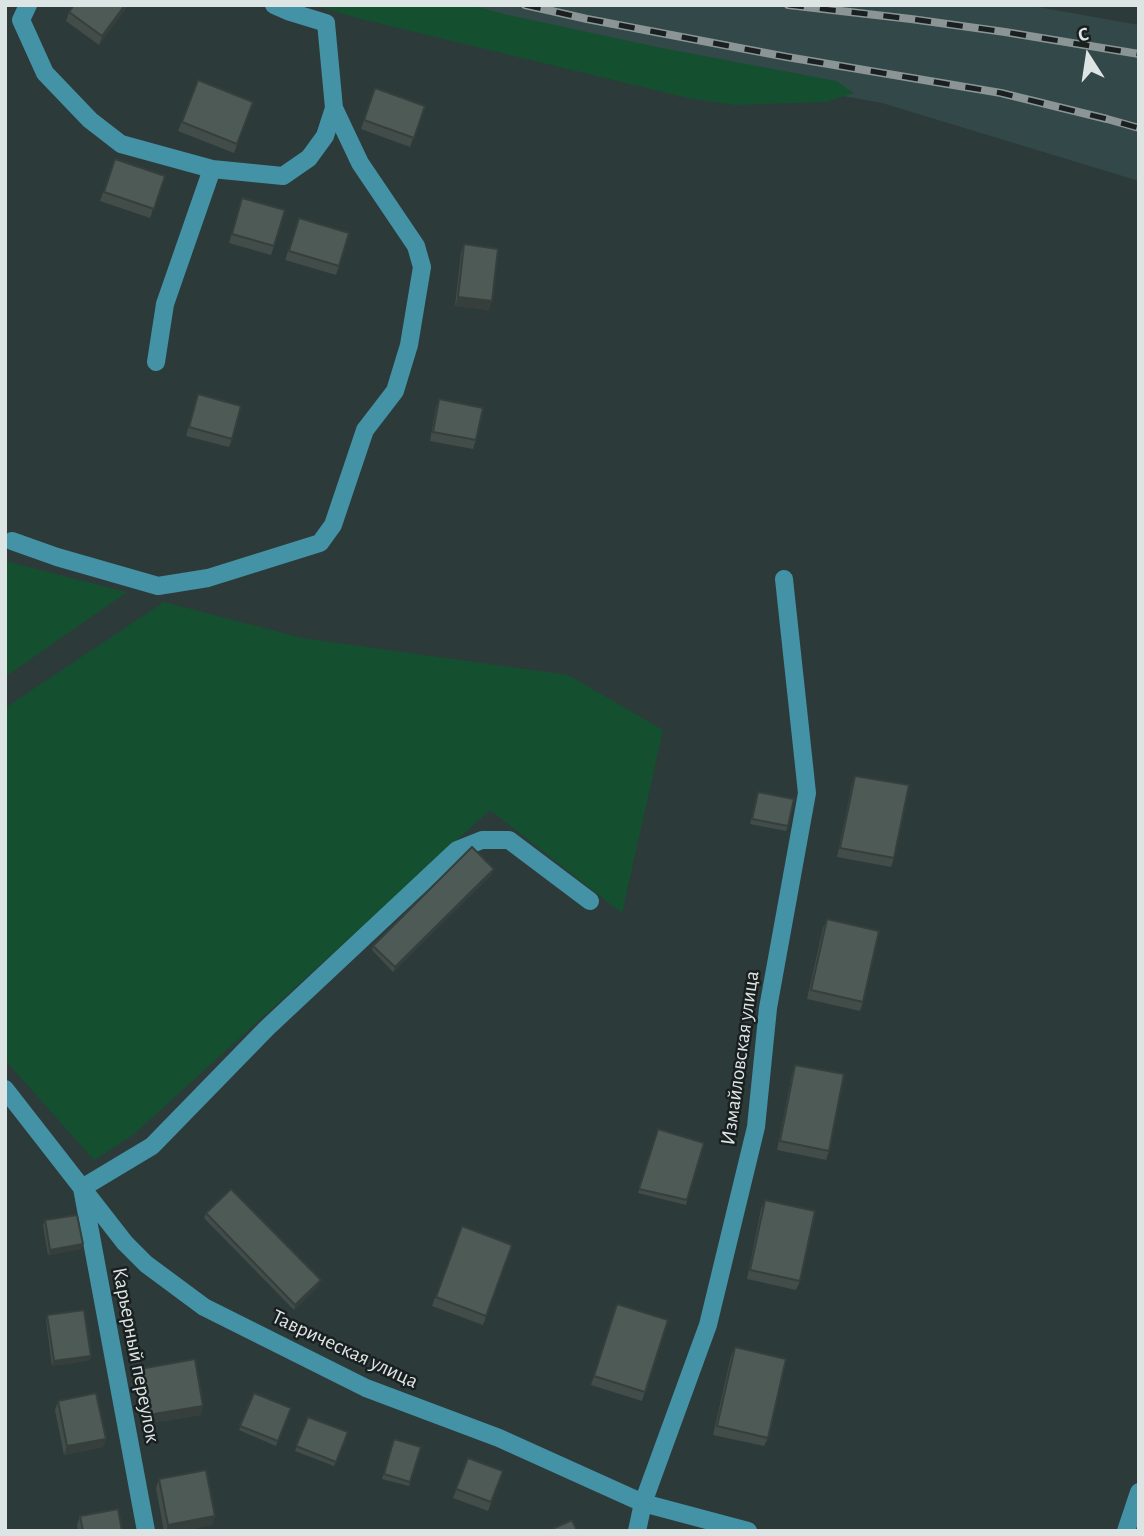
<!DOCTYPE html>
<meta charset="utf-8">
<style>
body{margin:0}
#map{position:relative;width:1144px;height:1536px;overflow:hidden;background:#2d3a3a;font-family:"Alegreya Sans",sans-serif}
canvas{display:block}
.frame{position:absolute;inset:0;border:7px solid #dde4e4;pointer-events:none}
.north{position:absolute;left:1053px;top:21px;width:70px;height:70px;-webkit-text-stroke:5px #1a2020;paint-order:stroke;rotate:348deg;font-size:19px;font-weight:700;line-height:28px;text-align:center;color:#dde4e4}
.north::after{content:'';display:block;margin:auto;width:24px;height:32px;background:#dde4e4;clip-path:polygon(50% 0,100% 100%,50% 72%,0 100%)}
</style>
<div id="map">
<canvas width="1144" height="1536"></canvas>
<div class="frame"></div>
<div class="north">С</div>
</div>
<script>
const ctx = document.querySelector('canvas').getContext('2d');
ctx.lineJoin = 'round';
function paint(path, color) { ctx.fillStyle = color; ctx.fill(path, 'evenodd'); }
const shape = rows => new Path2D(rows.map(r => 'M' + r).join(''));
function trace(path, color, width, dash) { ctx.strokeStyle = color; ctx.lineWidth = width; ctx.lineCap = dash ? 'butt' : 'round'; ctx.setLineDash(dash || []); ctx.stroke(path); }
function label(font, color, halo, rows, align = 'center') {
  ctx.font = font + ' "Alegreya Sans",sans-serif'; ctx.lineWidth = 5; ctx.setLineDash([]); ctx.textBaseline = 'middle'; ctx.strokeStyle = halo; ctx.fillStyle = color; for (const [text, x, y, turn = 0] of rows) {
    ctx.save(); ctx.translate(x, y); ctx.rotate((+turn || 0) * Math.PI / 180); ctx.textAlign = isNaN(turn) ? turn : align; if (halo) ctx.strokeText(text, 0, 0); ctx.fillText(text, 0, 0); ctx.restore();
  }
}
const built = shape([
 [336,5,1027,5,1139,25,1139,181,882,103]
]);
const green = shape([
 [313,5,471,5,504,14,657,47,836,81,854,93,825,102,735,105,688,98,357,18],
 [5,561,127,592,5,677],
 [164,602,302,638,568,675,663,730,622,913,490,810,133,1135,94,1160,5,1060,5,708]
]);
const minor = shape([
 [28,5,21,20,45,73,90,120,121,144,212,169,283,176,309,158,325,136,334,108,326,23,290,12,274,5],
 [156,362,165,304,212,169],
 [12,541,57,557,158,586,208,578,320,543,333,525,365,430,395,391,409,345,422,267,416,246,360,163,334,108],
 [5,1089,125,1243,146,1264,204,1307,366,1388,499,1438,643,1503,748,1531],
 [146,1531,82,1188,152,1146,267,1028,457,850,482,840,509,840,590,901],
 [637,1531,643,1503,708,1325,756,1127,768,1008,807,793,784,579],
 [1126,1531,1139,1492]
]);
const rail = shape([
 [525,5,587,19,787,57,1001,93,1107,119,1139,128],
 [788,5,911,19,1005,32,1139,54]
]);
const wall = shape([
 [128,5,99,45,66,21,69,12],
 [198,80,253,102,234,153,178,131],
 [375,88,425,106,410,147,361,129],
 [115,159,165,176,150,218,100,201],
 [242,198,274,246,271,255,229,243],
 [299,218,349,233,336,275,285,260],
 [464,244,489,310,455,306,461,253],
 [198,394,232,439,229,447,186,436],
 [439,399,476,440,473,449,430,441,436,408],
 [855,776,894,858,891,867,837,857,852,784],
 [758,792,788,826,786,831,750,824],
 [492,874,393,972,372,950,373,946],
 [827,919,863,1002,860,1011,807,999,823,928],
 [795,1065,829,1151,826,1160,777,1150,792,1074],
 [658,1129,704,1143,686,1205,638,1193],
 [765,1200,800,1281,796,1290,747,1279,761,1209],
 [206,1213,319,1285,294,1310,204,1218],
 [45,1220,81,1249,48,1255,43,1225],
 [462,1226,512,1245,483,1325,432,1306],
 [617,1304,645,1392,642,1401,591,1385],
 [47,1315,91,1356,90,1360,52,1366,46,1320],
 [735,1347,768,1438,764,1446,713,1435,731,1356],
 [140,1369,203,1406,200,1415,145,1424,136,1378],
 [254,1393,291,1408,276,1446,239,1430],
 [58,1401,106,1439,103,1447,64,1455,55,1410],
 [308,1417,348,1432,334,1466,295,1451],
 [394,1439,410,1482,409,1486,382,1479],
 [468,1458,503,1471,488,1511,453,1498],
 [159,1479,215,1516,212,1525,181,1531,164,1531,156,1488],
 [80,1516,122,1531,78,1531,77,1525]
]);
const shadedWall = shape([
 [125,5,128,5,99,45,102,36],
 [458,297,492,301,489,310,455,306],
 [494,869,492,874,393,972,395,967],
 [83,1244,81,1249,48,1255,50,1250],
 [321,1280,319,1285,294,1310,295,1305],
 [91,1356,90,1360,52,1366,54,1361],
 [203,1406,200,1415,145,1424,148,1415],
 [106,1439,103,1447,64,1455,67,1446],
 [215,1516,212,1525,181,1531,166,1531,168,1525]
]);
const building = shape([
 [74,5,125,5,102,36,69,12,74,5],
 [198,80,253,102,237,144,182,122,198,80],
 [375,88,425,106,414,138,364,120,375,88],
 [115,159,165,176,154,209,104,192,115,159],
 [242,198,285,210,274,246,232,234,242,198],
 [299,218,349,233,339,266,289,251,299,218],
 [464,244,498,249,492,301,458,297,464,244],
 [198,394,241,406,232,439,189,427,198,394],
 [439,399,483,408,476,440,433,432,439,399],
 [855,776,909,785,894,858,840,848,855,776],
 [758,792,794,799,788,826,752,819,758,792],
 [472,847,494,869,395,967,373,946,472,847],
 [827,919,879,931,863,1002,811,990,827,919],
 [795,1065,844,1074,829,1151,780,1141,795,1065],
 [658,1129,704,1143,687,1200,639,1189,658,1129],
 [231,1189,321,1280,295,1305,206,1213,231,1189],
 [765,1200,815,1211,800,1281,750,1270,765,1200],
 [77,1215,83,1244,50,1250,45,1220,77,1215],
 [462,1226,512,1245,486,1316,436,1297,462,1226],
 [617,1304,668,1320,645,1392,594,1376,617,1304],
 [84,1310,91,1356,54,1361,47,1315,84,1310],
 [735,1347,786,1359,768,1438,717,1426,735,1347],
 [195,1359,203,1406,148,1415,140,1369,195,1359],
 [96,1393,106,1439,67,1446,58,1401,96,1393],
 [254,1393,291,1408,278,1441,240,1426,254,1393],
 [308,1417,348,1432,336,1462,296,1446,308,1417],
 [394,1439,421,1447,410,1482,384,1474,394,1439],
 [468,1458,503,1471,491,1502,456,1489,468,1458],
 [206,1470,215,1516,168,1525,159,1479,206,1470],
 [118,1509,122,1531,83,1531,80,1516,118,1509],
 [572,1520,577,1531,548,1531,572,1520]
]);
const streetNames = [
 ["Измайловская улица",740,1058,-82],
 ["Таврическая улица",345,1349,25],
 ["Карьерный переулок",136,1355,79]
];
paint(built, '#334848');
paint(green, '#145030');
trace(minor, '#4492a6', 18);
trace(rail, '#8b9595', 8);
trace(rail, '#1a2020', 5, [16]);
paint(wall, '#424d4a');
paint(shadedWall, '#363f3c');
paint(building, '#4d5a56');
trace(building, '#363f3c', 2);
label('21px', '#dde4e4', '#1a2020', streetNames);
</script>
